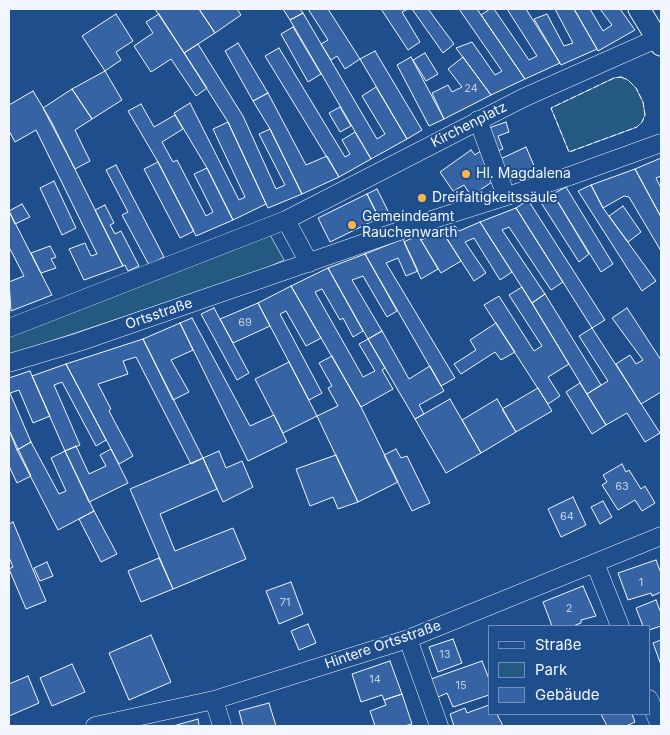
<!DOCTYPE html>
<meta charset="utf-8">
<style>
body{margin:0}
#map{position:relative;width:670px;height:735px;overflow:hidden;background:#1f4e8c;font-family:Inter,sans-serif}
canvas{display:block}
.frame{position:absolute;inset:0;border:10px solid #f2f6ff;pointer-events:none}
.legend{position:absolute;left:488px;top:625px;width:162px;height:90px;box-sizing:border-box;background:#1f4e8c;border:1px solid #7391ba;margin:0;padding:6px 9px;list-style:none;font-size:15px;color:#f2f6ff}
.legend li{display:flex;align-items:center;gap:10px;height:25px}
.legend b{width:25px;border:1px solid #7391ba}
</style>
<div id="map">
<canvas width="670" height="735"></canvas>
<div class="frame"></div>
<ul class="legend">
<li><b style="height:6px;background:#1f4e8c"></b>Straße</li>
<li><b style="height:14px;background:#245a82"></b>Park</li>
<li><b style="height:14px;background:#3563a3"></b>Gebäude</li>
</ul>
</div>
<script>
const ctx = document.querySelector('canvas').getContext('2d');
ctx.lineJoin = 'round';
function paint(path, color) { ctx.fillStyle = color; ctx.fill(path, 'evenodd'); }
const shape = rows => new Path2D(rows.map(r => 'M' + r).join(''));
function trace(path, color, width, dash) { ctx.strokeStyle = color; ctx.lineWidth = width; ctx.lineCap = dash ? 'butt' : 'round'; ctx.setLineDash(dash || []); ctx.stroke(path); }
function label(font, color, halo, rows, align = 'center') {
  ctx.font = font + ' Inter,sans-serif'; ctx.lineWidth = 4; ctx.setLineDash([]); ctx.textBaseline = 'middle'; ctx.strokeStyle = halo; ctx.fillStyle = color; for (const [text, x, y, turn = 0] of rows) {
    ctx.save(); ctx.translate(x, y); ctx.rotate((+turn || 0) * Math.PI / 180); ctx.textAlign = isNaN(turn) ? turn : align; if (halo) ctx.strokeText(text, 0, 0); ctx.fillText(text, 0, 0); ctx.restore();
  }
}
const green = shape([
 [621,77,628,80,636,88,643,102,645,115,642,122,637,127,569,152,551,108,614,78,621,77],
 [269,233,284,260,255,273,9,355,9,336,269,233]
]);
const building = shape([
 [155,9,199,9,215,33,184,53,155,9],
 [199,9,237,9,241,15,215,33,199,9],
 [283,9,300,9,303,13,290,20,283,9],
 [308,9,328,9,360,59,345,69,337,56,331,60,321,44,328,40,308,9],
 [381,9,408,9,402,12,420,42,408,50,381,9],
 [412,9,428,9,454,44,443,53,412,9],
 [459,9,477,9,525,79,491,95,456,48,472,42,495,75,502,71,459,9],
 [490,9,494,9,529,60,537,56,507,9,526,9,560,63,525,79,481,15,490,9],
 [555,9,574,9,597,49,561,65,534,19,547,14,564,46,573,43,555,9],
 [574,9,590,9,603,31,612,25,600,9,620,9,635,30,598,51,574,9],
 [303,13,377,139,385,134,362,96,376,87,407,139,371,159,290,20,303,13],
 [116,14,133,41,116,52,121,60,105,71,82,36,116,14],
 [159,14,207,88,196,96,171,59,151,72,134,46,153,33,146,22,159,14],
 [293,27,321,74,308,82,281,34,293,27],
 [238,43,268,93,253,101,225,51,238,43],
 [198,44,243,116,276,189,285,185,259,134,270,129,302,194,268,208,228,122,184,53,198,44],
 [279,48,345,157,350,154,342,140,355,132,371,159,339,177,265,56,279,48],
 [375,51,422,130,407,139,360,59,375,51],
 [425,53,438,74,426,81,413,60,425,53],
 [411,57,444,119,429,126,397,65,411,57],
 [463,57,491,95,444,119,432,93,448,85,452,92,462,87,448,69,463,57],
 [105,71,122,100,92,119,72,89,105,71],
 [72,89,92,119,75,130,90,161,75,169,43,108,72,89],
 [33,91,51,121,123,266,84,280,69,249,85,243,91,256,97,254,36,130,15,142,9,131,9,105,33,91],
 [268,93,306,165,327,156,339,177,302,194,270,129,253,101,268,93],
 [190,103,239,200,245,197,213,129,228,122,266,204,233,220,207,168,174,113,190,103],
 [141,104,154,127,175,115,183,129,162,142,173,162,177,160,206,216,213,212,194,174,207,168,233,220,196,236,158,162,128,111,141,104],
 [340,107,351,126,340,132,329,113,340,107],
 [506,122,509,132,498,136,503,149,495,152,486,129,506,122],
 [526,147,535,168,505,182,496,161,526,147],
 [471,150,475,155,482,150,493,176,492,182,471,196,464,185,453,191,440,172,471,150],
 [661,158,661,176,656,178,661,188,661,217,635,169,661,158],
 [158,162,194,231,180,238,144,169,158,162],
 [116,165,164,257,149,265,122,215,128,212,106,170,116,165],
 [635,169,661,217,661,251,629,197,624,196,603,208,591,185,635,169],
 [54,181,76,228,62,235,40,188,54,181],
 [591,185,603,208,656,281,642,291,578,191,591,185],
 [566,187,613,264,601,272,553,194,566,187],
 [377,189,389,213,379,218,367,194,377,189],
 [367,194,379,218,330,242,318,218,367,194],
 [553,194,589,254,579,262,540,201,553,194],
 [528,200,605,320,592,328,516,208,528,200],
 [22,204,30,217,15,224,9,211,22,204],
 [105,205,114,223,110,225,115,234,121,231,139,266,128,271,125,265,123,266,95,210,105,205],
 [623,206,641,232,628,242,609,216,623,206],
 [516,208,563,282,551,290,509,227,502,230,545,294,532,303,480,222,516,208],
 [9,211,52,295,11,311,9,282,24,276,9,247,9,211],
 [480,222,512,272,500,280,474,238,465,242,486,273,474,281,442,231,455,226,459,231,480,222],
 [442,231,461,261,441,273,421,240,442,231],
 [418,235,438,269,421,279,404,242,418,235],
 [403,239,418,271,406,276,398,258,386,263,455,378,441,386,365,254,403,239],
 [50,246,56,257,51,259,56,268,41,273,31,253,50,246],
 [365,254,397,311,387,317,363,276,352,280,382,331,368,339,328,268,365,254],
 [328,268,363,331,353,337,343,318,340,320,322,289,315,292,363,377,375,371,359,344,368,339,385,368,382,370,393,389,361,407,291,286,328,268],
 [291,286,321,338,306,346,286,311,280,314,322,393,309,400,258,303,291,286],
 [522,287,569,364,548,377,560,396,548,404,484,305,499,296,534,351,542,346,509,295,522,287],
 [545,294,601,385,587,394,532,303,545,294],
 [258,303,270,326,233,343,220,319,258,303],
 [214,308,249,373,237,380,201,314,214,308],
 [627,308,661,360,661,392,641,404,616,364,630,355,636,364,643,360,612,318,627,308],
 [192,318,250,426,274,415,287,442,248,461,180,323,192,318],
 [180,323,193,350,171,360,189,392,173,400,143,339,180,323],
 [496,323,515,352,501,360,495,352,461,374,454,364,476,350,470,340,496,323],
 [592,328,660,433,645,442,627,413,606,425,587,394,608,381,579,336,592,328],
 [382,331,409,379,430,366,444,391,419,405,424,414,415,419,368,339,382,331],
 [143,339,203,458,191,464,136,357,123,361,128,374,98,384,111,409,109,411,133,456,119,464,66,364,143,339],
 [332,356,361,407,398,482,358,502,317,416,338,406,328,388,332,386,319,363,332,356],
 [289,362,317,416,283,433,255,379,289,362],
 [66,364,106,440,96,446,62,382,54,385,80,445,65,451,32,376,66,364],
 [30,371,50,416,33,423,19,390,10,393,31,442,17,450,9,430,9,378,30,371],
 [580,383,606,425,592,434,566,392,580,383],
 [538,388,552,411,516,432,502,409,538,388],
 [450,399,481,453,446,473,415,419,450,399],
 [497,399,516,432,481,453,462,420,497,399],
 [9,430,31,476,17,483,9,466,9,430],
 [31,442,59,494,66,491,51,458,65,451,94,511,58,530,17,450,31,442],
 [76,446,89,474,106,466,100,455,111,449,128,483,89,502,65,451,76,446],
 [396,449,401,458,407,456,430,503,412,511,384,455,396,449],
 [219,451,226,468,242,461,253,487,223,502,203,458,219,451],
 [336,455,358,502,338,509,333,497,310,506,296,469,336,455],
 [203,458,217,489,160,514,175,551,233,528,246,559,173,589,130,489,203,458],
 [622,464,626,472,629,470,641,489,645,486,655,503,642,511,635,500,618,510,602,485,607,482,603,475,622,464],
 [573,497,586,525,561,537,548,509,573,497],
 [603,501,612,517,600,524,591,507,603,501],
 [94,511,117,554,101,562,79,519,94,511],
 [13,522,46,601,26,609,9,569,13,567,9,557,9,524,13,522],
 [159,558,173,589,141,602,128,571,159,558],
 [656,560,661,573,661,592,652,596,651,593,628,600,618,573,656,560],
 [47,562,53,576,40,581,34,568,47,562],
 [291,582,303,614,279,624,266,591,291,582],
 [583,586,596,616,581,620,581,623,573,626,552,626,543,602,583,586],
 [656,600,661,613,661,626,649,630,649,626,643,626,636,608,656,600],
 [308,624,316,643,299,650,291,631,308,624],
 [151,635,171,682,129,700,109,653,151,635],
 [453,639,462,663,438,672,429,647,453,639],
 [661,640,661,665,653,643,661,640],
 [390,661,402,694,384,700,382,695,361,702,352,674,390,661],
 [482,661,489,679,489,695,453,707,447,693,438,697,431,679,482,661],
 [72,664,85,692,52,706,40,678,72,664],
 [28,676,39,703,9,716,9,684,28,676],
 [402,694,412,724,404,726,375,726,370,711,386,705,384,700,402,694],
 [269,703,276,726,243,726,239,711,269,703],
 [489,705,489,714,497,714,503,726,454,726,450,714,465,708,467,713,489,705],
 [601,714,632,714,635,722,626,726,607,726,601,714],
 [198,719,199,726,173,726,198,719]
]);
const minor = shape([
 [478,120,506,196],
 [286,220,309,263],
 [9,328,286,220,523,98,656,39],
 [9,363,79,342,428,221,567,177,661,143],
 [595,563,620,626],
 [408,639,439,726],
 [649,699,660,726],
 [214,700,222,726],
 [95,726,214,700,408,639,661,536]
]);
const major = shape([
 [639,9,661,45]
]);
const fence = shape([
 [621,77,628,80,636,88,643,102,645,115,642,122,637,127,569,152,551,108,614,78,621,77]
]);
const markers = [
 [466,174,5,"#ffb74d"],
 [422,198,5,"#ffb74d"],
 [352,225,5,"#ffb74d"]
];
const numberNames = [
 ["24",471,89],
 ["69",245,323],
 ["63",622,487],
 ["64",567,517],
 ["1",641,583],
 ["71",285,603],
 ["2",569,609],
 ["13",445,655],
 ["14",375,680],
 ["15",461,686]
];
const streetNames = [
 ["Kirchenplatz",469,125,-27],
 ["Ortsstraße",159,314,-19],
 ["Hintere Ortsstraße",383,645,-19]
];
const poiNames = [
 ["Hl. Magdalena",476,174],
 ["Dreifaltigkeitssäule",432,198],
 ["Gemeindeamt",362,217],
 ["Rauchenwarth",362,233]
];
paint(green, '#245a82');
trace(green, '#a8bbd7', 1);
paint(building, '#3563a3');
trace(building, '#f2f6ff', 1);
trace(minor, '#f2f6ff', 19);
trace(major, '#f2f6ff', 23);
trace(minor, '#1f4e8c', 18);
trace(major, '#1f4e8c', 21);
trace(fence, '#f2f6ff', 1, [6, 2.5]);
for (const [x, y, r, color] of markers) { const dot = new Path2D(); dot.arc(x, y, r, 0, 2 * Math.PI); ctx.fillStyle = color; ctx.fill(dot); trace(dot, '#1f4e8c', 2); }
label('11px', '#c3d1e8', null, numberNames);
label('14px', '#f2f6ff', '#1f4e8c', streetNames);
label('14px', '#f2f6ff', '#1f4e8c', poiNames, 'left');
</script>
